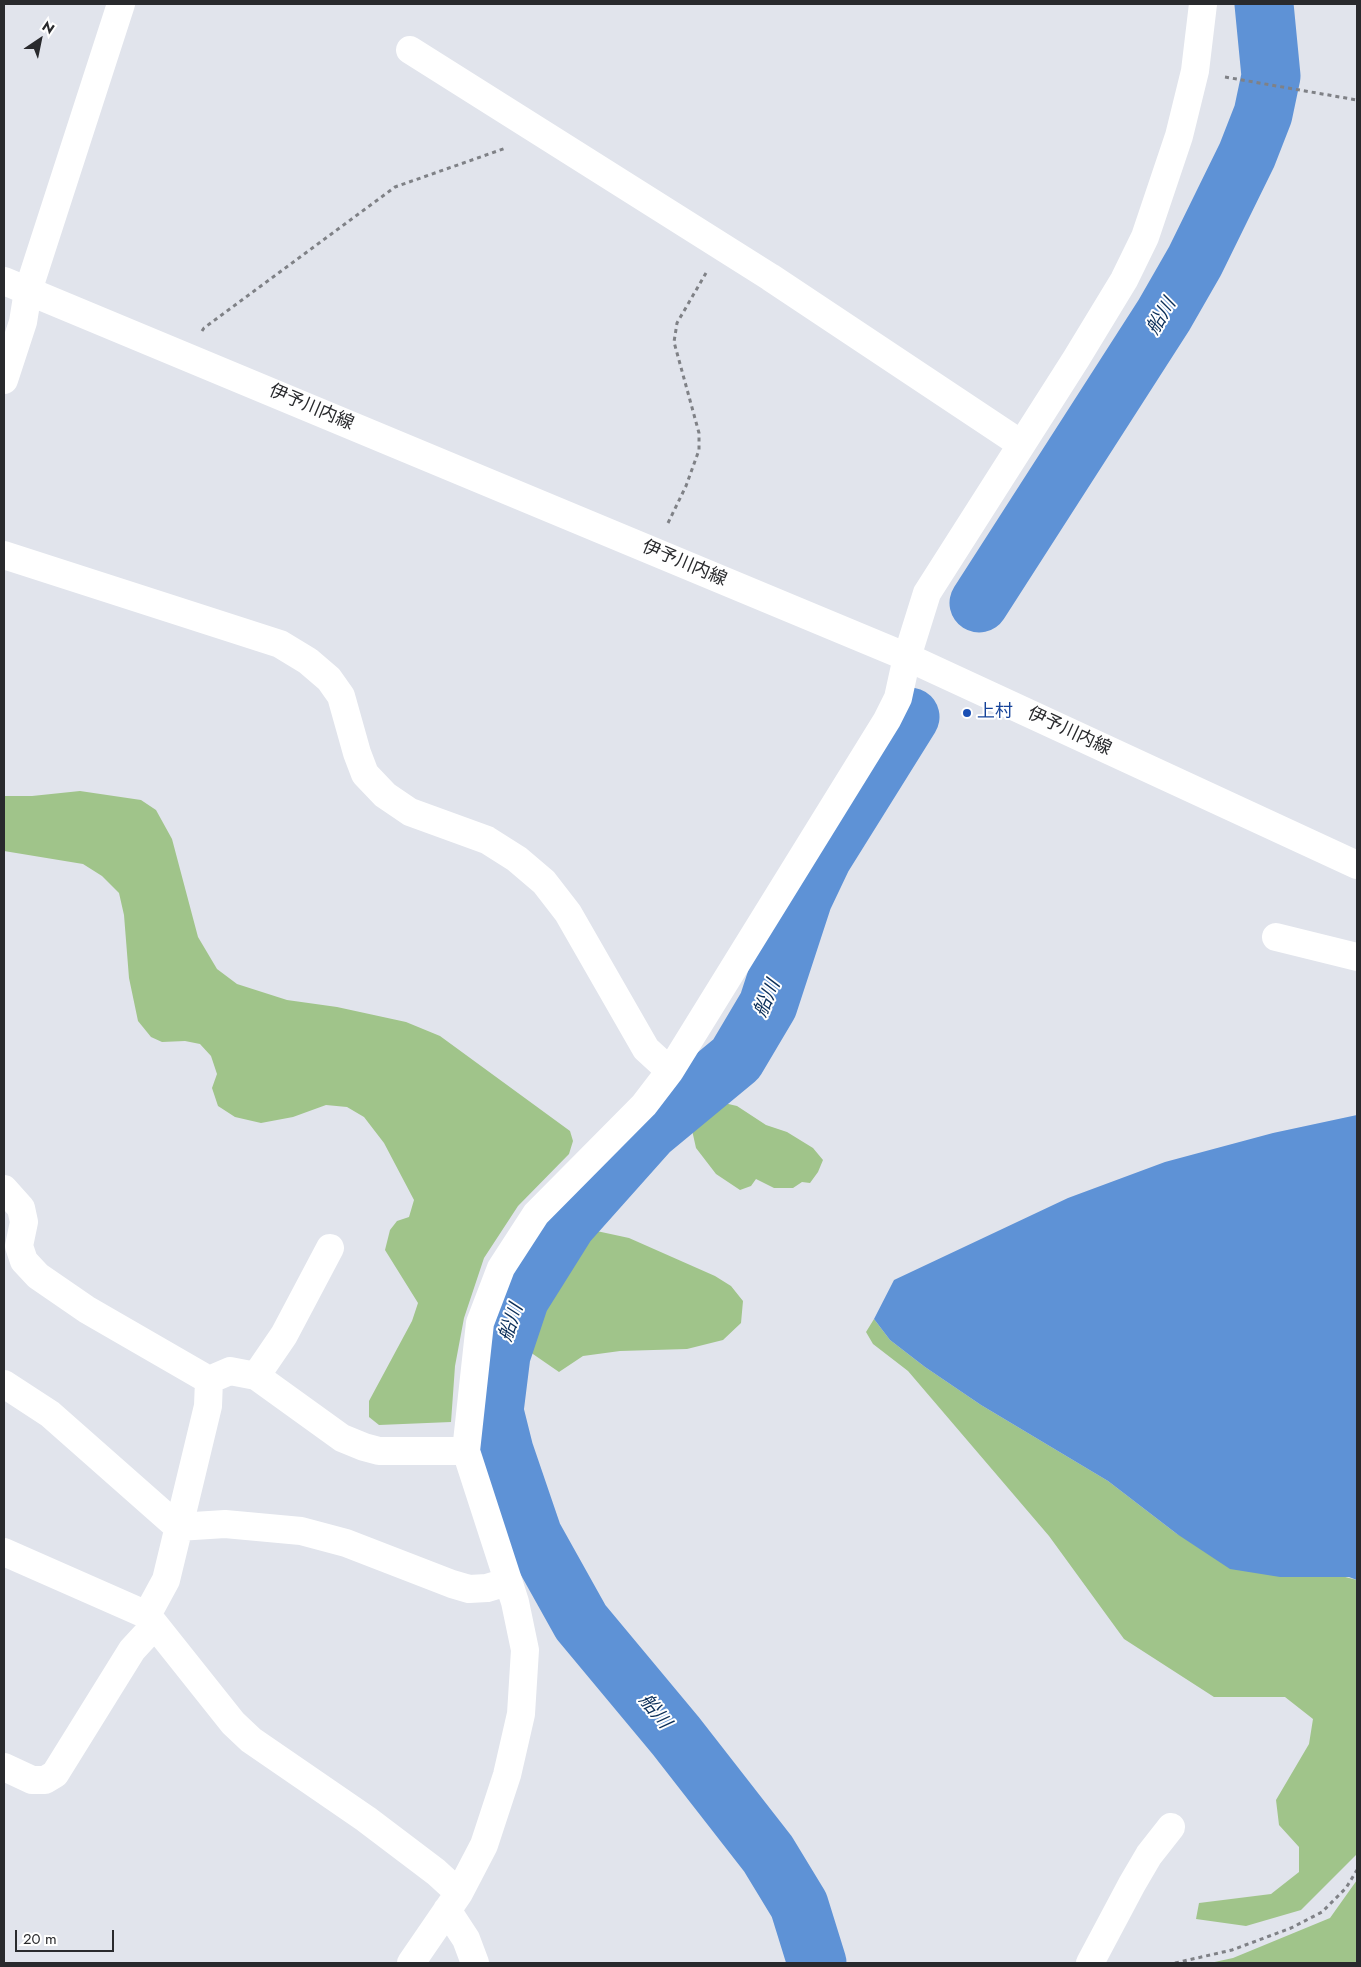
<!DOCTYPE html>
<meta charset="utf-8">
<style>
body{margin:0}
#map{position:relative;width:1361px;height:1967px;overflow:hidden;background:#e1e4ec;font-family:Jost,sans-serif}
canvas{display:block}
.frame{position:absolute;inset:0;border:5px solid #292a2d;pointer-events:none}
.north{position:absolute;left:15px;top:15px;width:50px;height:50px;-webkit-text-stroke:4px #fff;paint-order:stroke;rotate:34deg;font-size:14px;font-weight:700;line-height:20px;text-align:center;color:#292a2d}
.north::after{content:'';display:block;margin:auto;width:18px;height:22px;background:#292a2d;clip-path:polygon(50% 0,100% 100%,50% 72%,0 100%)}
.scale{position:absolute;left:15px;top:1930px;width:99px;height:22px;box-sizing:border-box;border:2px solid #292a2d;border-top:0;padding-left:6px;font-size:15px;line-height:18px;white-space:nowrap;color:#292a2d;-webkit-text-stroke:4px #fff;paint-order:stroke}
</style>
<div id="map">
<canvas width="1361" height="1967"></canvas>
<div class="frame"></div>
<div class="north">N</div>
<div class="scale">20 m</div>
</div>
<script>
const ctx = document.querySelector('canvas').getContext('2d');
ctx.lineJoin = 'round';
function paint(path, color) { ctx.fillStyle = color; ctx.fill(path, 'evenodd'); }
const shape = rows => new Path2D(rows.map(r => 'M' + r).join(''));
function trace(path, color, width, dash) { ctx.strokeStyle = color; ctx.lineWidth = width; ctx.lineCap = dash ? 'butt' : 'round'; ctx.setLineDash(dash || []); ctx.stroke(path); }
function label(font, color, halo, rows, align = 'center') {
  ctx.font = font + ' Jost,"Noto Sans JP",sans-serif'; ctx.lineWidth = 4; ctx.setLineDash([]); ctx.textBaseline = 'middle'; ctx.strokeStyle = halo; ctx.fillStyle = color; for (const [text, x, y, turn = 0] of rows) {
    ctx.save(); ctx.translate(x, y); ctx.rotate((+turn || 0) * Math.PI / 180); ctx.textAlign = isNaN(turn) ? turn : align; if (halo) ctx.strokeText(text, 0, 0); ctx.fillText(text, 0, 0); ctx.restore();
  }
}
const green = shape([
 [80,791,141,800,156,810,172,839,198,937,217,969,237,984,287,1000,337,1007,406,1022,440,1036,570,1131,573,1141,569,1154,518,1206,484,1258,464,1318,455,1366,451,1422,379,1425,369,1417,369,1401,412,1321,418,1303,385,1250,390,1230,397,1221,409,1217,414,1200,384,1143,364,1117,347,1107,326,1105,293,1117,261,1123,235,1117,218,1106,212,1088,217,1074,211,1056,200,1044,185,1041,162,1042,151,1037,138,1021,129,978,124,915,119,893,102,876,83,864,4,851,4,796,32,796],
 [724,1103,737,1106,766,1125,787,1132,813,1148,823,1160,818,1172,810,1183,802,1182,793,1188,774,1188,756,1179,751,1186,740,1190,716,1174,696,1148,692,1130],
 [592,1230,629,1238,715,1276,731,1286,743,1301,741,1323,723,1340,687,1349,620,1351,583,1356,559,1372,530,1352,529,1335,536,1309,556,1274],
 [874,1319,890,1340,925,1367,981,1405,1108,1481,1177,1534,1357,1580,1357,1854,1301,1910,1246,1926,1196,1919,1199,1903,1271,1894,1299,1872,1299,1847,1279,1825,1276,1800,1309,1744,1313,1719,1285,1697,1214,1697,1124,1639,1049,1536,908,1371,873,1344,866,1332],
 [1357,1880,1357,1963,1210,1963,1233,1958,1330,1918]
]);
const water = shape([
 [1357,1115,1357,1580,1349,1577,1280,1577,1230,1569,1177,1534,1108,1481,981,1405,925,1367,890,1340,874,1319,894,1280,1068,1198,1165,1162,1273,1133]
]);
const river = shape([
 [979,603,1164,315,1195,261,1247,155,1263,114,1271,76,1264,4],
 [817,1963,799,1905,768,1854,676,1736,581,1622,533,1536,504,1451,494,1411,501,1355,520,1298,567,1223,649,1131,736,1059,768,1005,803,898,822,858,910,717]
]);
const path = shape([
 [1225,77,1357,100],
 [202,331,204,328,395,187,506,148],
 [668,523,686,486,699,450,699,433,674,342,677,323,706,273],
 [1175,1963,1232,1950,1291,1928,1322,1912,1346,1888,1357,1870]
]);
const street = shape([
 [410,50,770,277,1021,444],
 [4,380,23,322,28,291,121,4],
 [4,555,280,644,308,661,329,679,341,696,357,753,365,774,385,795,410,812,487,840,517,859,544,882,568,913,646,1049,670,1071],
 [1276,937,1357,957],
 [4,1189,21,1208,24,1222,19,1246,24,1261,38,1276,86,1309,209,1380,230,1371,256,1376,342,1438,364,1447,379,1451,466,1451],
 [256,1376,284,1335,330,1248],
 [4,1384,50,1414,178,1527,225,1524,301,1531,346,1543,452,1584,469,1589,487,1588,507,1582],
 [4,1552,147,1615,233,1723,251,1740,366,1819,436,1872,459,1893],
 [147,1615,166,1580,208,1406,209,1380],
 [4,1767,32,1780,45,1780,55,1774,132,1650,155,1625],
 [447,1910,466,1939,475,1963],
 [411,1963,459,1893,484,1845,507,1775,521,1714,525,1650,515,1602,466,1451,480,1323,501,1268,536,1214,644,1105,670,1071,887,720,898,698,907,657],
 [1090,1963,1132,1884,1149,1855,1171,1827]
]);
const secondary = shape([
 [907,657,927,593,1076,359,1124,280,1145,237,1179,136,1195,71,1203,4]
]);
const primary = shape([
 [4,281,907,657,1357,865]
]);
const markers = [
 [967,713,5,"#1a4fb4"]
];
const streetNames = [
 ["伊予川内線",311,408,23],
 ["伊予川内線",684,564,23],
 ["伊予川内線",1069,732,25]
];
const transitNames = [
 ["上村",977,713]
];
const waterNames = [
 ["船川",1162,317,-59],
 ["船川",768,999,-67],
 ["船川",512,1323,-71],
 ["船川",654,1712,51]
];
paint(green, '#a0c48a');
paint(water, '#5e92d6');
trace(river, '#5e92d6', 59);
trace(path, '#7f8186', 3, [4, 4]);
trace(street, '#fff', 28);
trace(secondary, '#fff', 28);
trace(primary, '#fff', 28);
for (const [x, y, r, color] of markers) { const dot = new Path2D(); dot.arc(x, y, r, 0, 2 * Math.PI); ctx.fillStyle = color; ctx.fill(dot); trace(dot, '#fff', 2); }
label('18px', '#292a2d', '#fff', streetNames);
label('18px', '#164399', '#fff', transitNames, 'left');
label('italic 19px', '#092d58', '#fff', waterNames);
</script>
